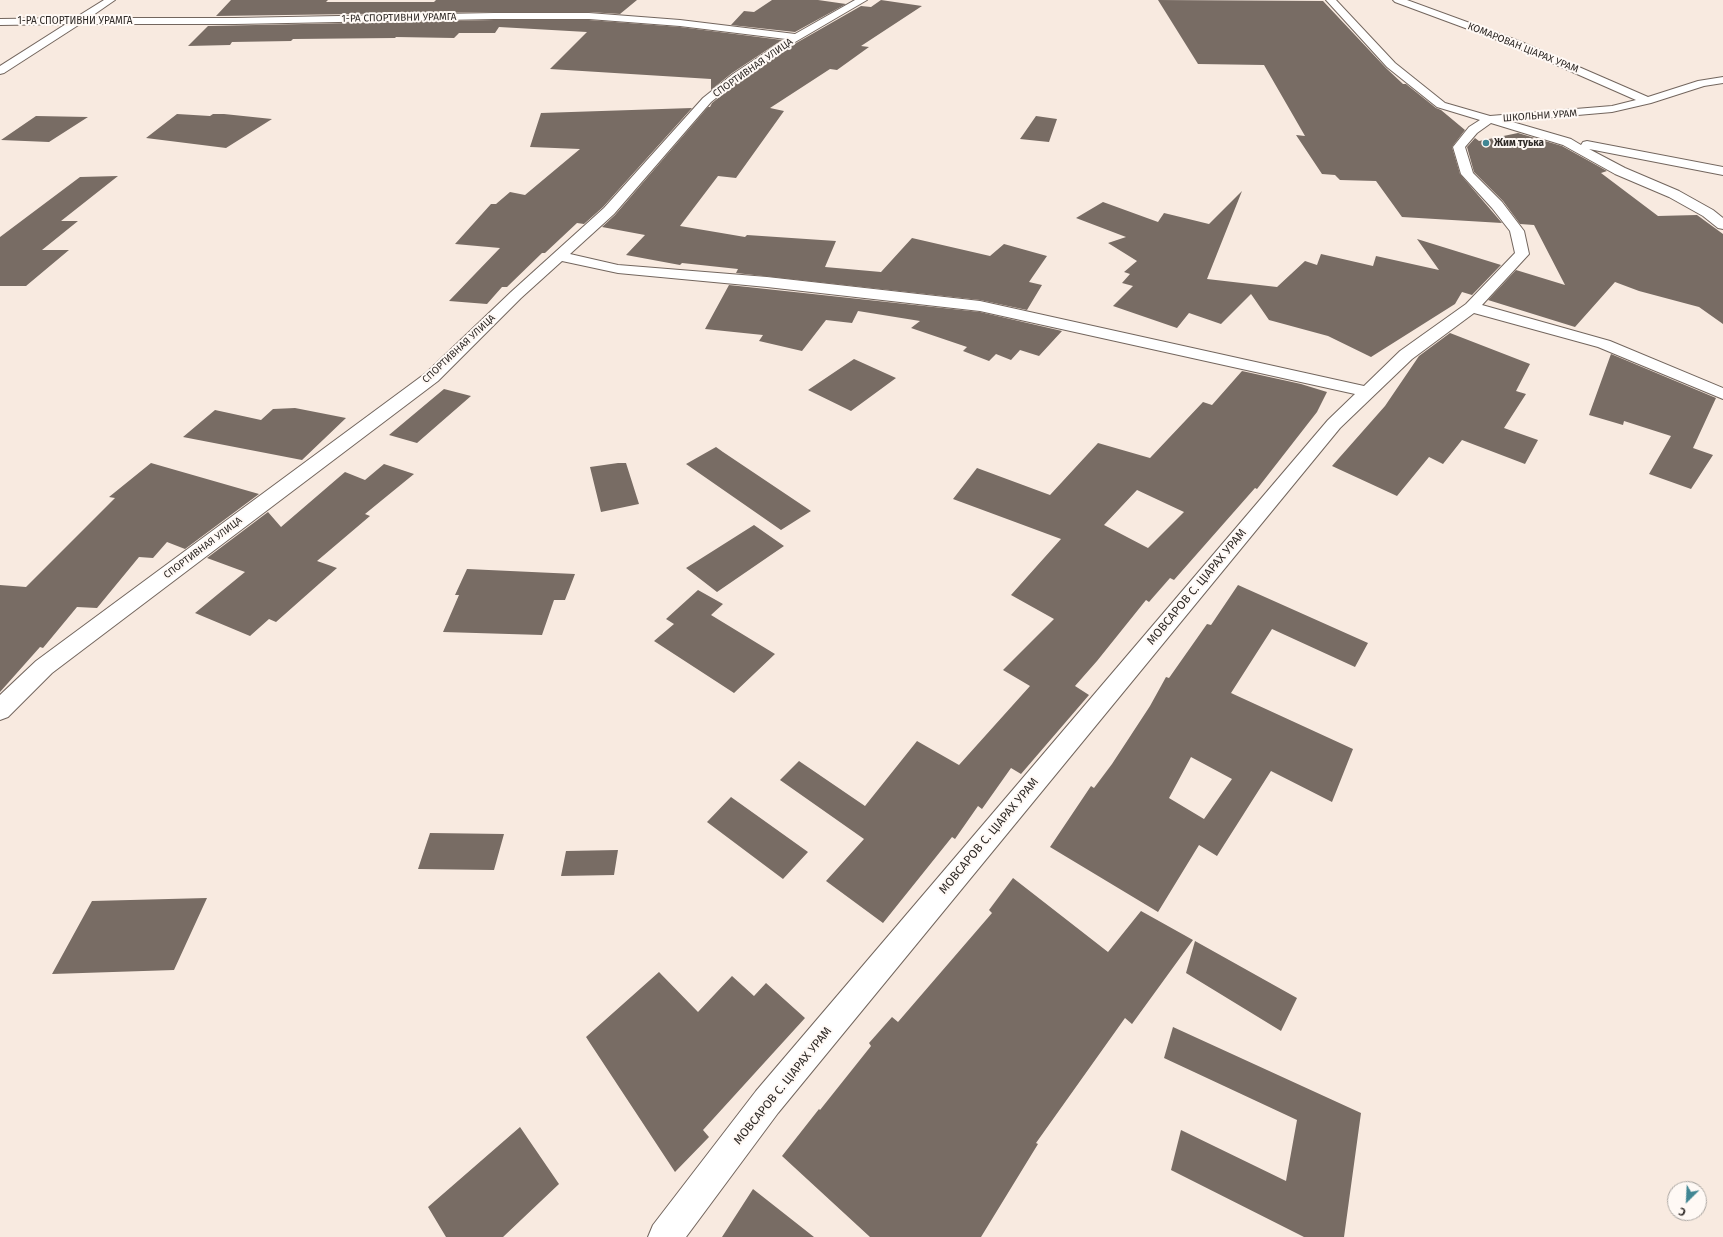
<!DOCTYPE html>
<meta charset="utf-8">
<style>
body{margin:0}
#map{position:relative;width:1723px;height:1237px;overflow:hidden;background:#f8eae0;font-family:"Fira Sans",sans-serif}
canvas{display:block}
.north{position:absolute;left:1667px;top:1181px;width:40px;height:40px;box-sizing:border-box;background:#fff9f5;border:1px solid #aba6a2;border-radius:50%;rotate:204deg;font-size:11px;font-weight:700;line-height:16px;text-align:center;color:#2e2926}
.north::after{content:'';display:block;margin:auto;width:14px;height:18px;background:#418693;clip-path:polygon(50% 0,100% 100%,50% 72%,0 100%)}
</style>
<div id="map">
<canvas width="1723" height="1237"></canvas>
<div class="north">С</div>
</div>
<script>
const ctx = document.querySelector('canvas').getContext('2d');
ctx.lineJoin = 'round';
function paint(path, color) { ctx.fillStyle = color; ctx.fill(path, 'evenodd'); }
const shape = rows => new Path2D(rows.map(r => 'M' + r).join(''));
function trace(path, color, width, dash) { ctx.strokeStyle = color; ctx.lineWidth = width; ctx.lineCap = dash ? 'butt' : 'round'; ctx.setLineDash(dash || []); ctx.stroke(path); }
function label(font, color, halo, rows, align = 'center') {
  ctx.font = font + ' "Fira Sans",sans-serif'; ctx.lineWidth = 4; ctx.setLineDash([]); ctx.textBaseline = 'middle'; ctx.strokeStyle = halo; ctx.fillStyle = color; for (const [text, x, y, turn = 0] of rows) {
    ctx.save(); ctx.translate(x, y); ctx.rotate((+turn || 0) * Math.PI / 180); ctx.textAlign = isNaN(turn) ? turn : align; if (halo) ctx.strokeText(text, 0, 0); ctx.fillText(text, 0, 0); ctx.restore();
  }
}
const building = shape([
 [231,0,328,0,326,2,434,2,436,0,637,0,620,14,589,12,494,12,216,16],
 [772,0,818,0,846,4,795,32,731,25,744,11,754,12],
 [881,0,922,6,861,46,869,47,837,70,830,69,770,108,784,111,736,178,718,176,680,226,745,237,747,235,836,241,825,267,881,272,912,238,990,256,1004,244,1047,256,1029,282,1042,285,1027,310,980,300,736,273,738,269,682,263,680,265,626,255,645,235,602,227,615,215,708,107,710,107,712,103,742,79,791,46,861,6,871,7],
 [1158,0,1323,1,1386,68,1403,84,1406,84,1436,108,1441,110,1465,130,1452,147,1460,174,1502,223,1402,217,1376,181,1340,180,1335,175,1322,174,1296,135,1305,136,1264,65,1198,64],
 [494,20,589,20,680,27,782,40,732,73,711,90,711,79,550,69,587,32,499,27,495,33,459,33,454,38,396,37,395,38,293,39,291,41,232,42,230,45,188,46,208,26],
 [692,108,603,207,584,224,577,223,545,253,542,253,507,287,502,287,487,304,449,301,500,248,455,244,491,204,496,204,510,192,525,195,580,149,530,147,541,113],
 [177,114,210,116,213,114,224,114,272,119,226,148,146,138],
 [36,116,88,117,49,142,1,140],
 [1036,116,1057,119,1049,142,1020,139],
 [1518,133,1562,146,1607,171,1601,173,1658,216,1697,215,1723,234,1723,324,1699,307,1639,291,1615,282,1575,327,1488,300,1516,270,1565,285,1534,225,1520,224,1503,201,1474,172,1467,147,1475,138,1479,141],
 [118,176,61,221,78,221,42,250,69,250,26,286,0,286,0,237,80,177],
 [1242,191,1207,279,1277,287,1305,261,1317,265,1321,254,1373,266,1376,256,1439,270,1417,239,1501,265,1472,295,1462,292,1455,304,1371,357,1328,336,1269,320,1251,294,1221,324,1189,313,1177,328,1113,306,1133,286,1122,283,1130,274,1124,272,1137,261,1108,243,1126,237,1076,218,1103,202,1158,222,1164,213,1209,224],
 [729,285,980,312,1062,331,1039,356,1020,350,1011,360,996,354,989,361,963,351,967,347,911,328,920,321,858,311,852,323,826,320,802,351,759,341,763,335,705,329],
 [1450,333,1530,364,1516,391,1526,394,1504,428,1538,440,1525,464,1462,440,1443,464,1429,457,1397,496,1332,466,1385,406,1419,356],
 [1611,354,1716,398,1693,448,1713,455,1691,489,1649,474,1671,436,1624,421,1623,425,1589,415],
 [854,359,896,378,851,411,808,390],
 [1242,371,1301,384,1327,392,1317,412,1257,489,1255,488,1174,580,1170,578,1149,602,1146,600,1097,661,1075,686,1089,695,1021,774,1011,768,982,809,978,806,955,839,952,837,883,923,826,881,864,839,780,780,799,761,865,806,917,741,959,765,1030,686,1003,670,1054,619,1011,595,1061,539,953,499,977,468,1050,495,1098,443,1150,458,1203,402,1212,405],
 [1137,490,1184,512,1148,548,1104,525],
 [444,389,471,396,417,443,389,435],
 [295,408,346,418,302,460,183,437,215,410,261,420,273,409],
 [716,447,723,452,811,511,781,530,686,464],
 [151,463,259,494,185,549,167,542,153,558,139,557,97,608,77,607,43,648,40,647,0,692,0,585,26,587,115,498,109,497],
 [618,463,626,463,639,504,601,512,590,467],
 [384,464,414,474,365,514,370,516,317,561,337,568,276,622,269,619,250,636,195,613,245,572,207,558,268,512,281,527,345,472,365,480],
 [754,525,784,546,717,592,686,568],
 [467,569,575,574,565,600,554,600,542,635,443,632,459,595,455,595],
 [1238,585,1368,643,1355,667,1272,629,1231,693,1353,749,1332,802,1271,771,1217,856,1199,845,1158,912,1050,847,1091,786,1094,788,1112,764,1150,706,1166,677,1169,678,1207,624,1211,625],
 [1191,757,1232,779,1204,819,1169,798],
 [698,590,723,604,711,615,775,654,734,693,654,641,674,624,666,619],
 [731,797,808,852,783,879,707,822],
 [430,833,504,834,494,870,418,869],
 [618,850,614,875,561,876,566,851],
 [1013,878,1108,952,1141,911,1193,940,1132,1024,1125,1018,1036,1143,1038,1144,981,1237,870,1237,782,1156,819,1109,820,1110,871,1046,869,1043,892,1017,898,1022,992,913,989,910],
 [207,898,174,970,52,974,92,901],
 [1195,941,1297,998,1281,1031,1186,973],
 [659,972,698,1012,732,976,754,996,766,983,805,1018,703,1130,709,1137,675,1172,586,1037],
 [1173,1027,1361,1113,1344,1237,1304,1237,1171,1170,1181,1130,1286,1181,1297,1120,1164,1058],
 [520,1127,559,1184,503,1237,446,1237,428,1207],
 [753,1189,814,1237,722,1237]
]);
const minor = shape([
 [104,0,115,0,89,18,235,18,494,13,589,13,680,20,795,34,855,0,867,0,790,45,741,78,711,102,614,214,570,254,618,265,767,277,980,301,1364,386,1400,351,1466,304,1515,253,1510,231,1492,208,1461,174,1453,147,1469,127,1480,120,1437,107,1387,67,1326,0,1336,0,1395,63,1445,103,1490,116,1612,106,1636,100,1511,45,1395,2,1393,0,1407,0,1519,41,1648,97,1698,81,1723,77,1723,83,1704,86,1651,103,1612,112,1509,121,1571,139,1581,145,1583,142,1587,141,1723,167,1723,175,1589,149,1625,168,1679,191,1713,210,1723,218,1723,229,1718,228,1703,216,1669,197,1615,174,1563,145,1491,123,1477,133,1465,147,1473,173,1502,202,1524,231,1529,254,1482,305,1610,341,1723,388,1723,399,1598,347,1474,313,1412,359,1340,428,778,1113,686,1237,648,1237,653,1225,756,1091,1328,420,1355,394,980,311,767,287,618,273,562,261,521,298,438,381,52,673,8,717,0,720,0,695,36,661,426,373,511,292,604,208,703,98,733,74,786,39,680,26,589,19,494,19,235,24,80,24,4,73,0,74,0,66,66,24,0,25,0,19,75,18,104,0]
]);
const markers = [
 [1486,143,4,"#418693"]
];
const farStreetnames = [
 ["1-РА СПОРТИВНИ УРАМГА",399,18,-1],
 ["1-РА СПОРТИВНИ УРАМГА",75,21],
 ["КОМАРОВАН ЦIАРАХ УРАМ",1523,48,22],
 ["СПОРТИВНАЯ УЛИЦА",753,68,-35],
 ["ШКОЛЬНИ УРАМ",1540,116,-4],
 ["СПОРТИВНАЯ УЛИЦА",459,349,-43],
 ["СПОРТИВНАЯ УЛИЦА",203,548,-37]
];
const farPoinames = [
 ["Жим туька",1494,143]
];
const streetNames = [
 ["МОВСАРОВ С. ЦIАРАХ УРАМ",1197,587,-50],
 ["МОВСАРОВ С. ЦIАРАХ УРАМ",989,836,-50],
 ["МОВСАРОВ С. ЦIАРАХ УРАМ",783,1086,-51]
];
paint(building, '#786c64');
trace(minor, '#73665e', 2);
paint(minor, '#fff');
for (const [x, y, r, color] of markers) { const dot = new Path2D(); dot.arc(x, y, r, 0, 2 * Math.PI); ctx.fillStyle = color; ctx.fill(dot); trace(dot, '#fff9f5', 1.5); }
label('10px', '#2e2926', '#fff9f5', farStreetnames);
label('bold 10px', '#2e2926', '#fff9f5', farPoinames, 'left');
label('12px', '#2e2926', '#fff9f5', streetNames);
</script>
